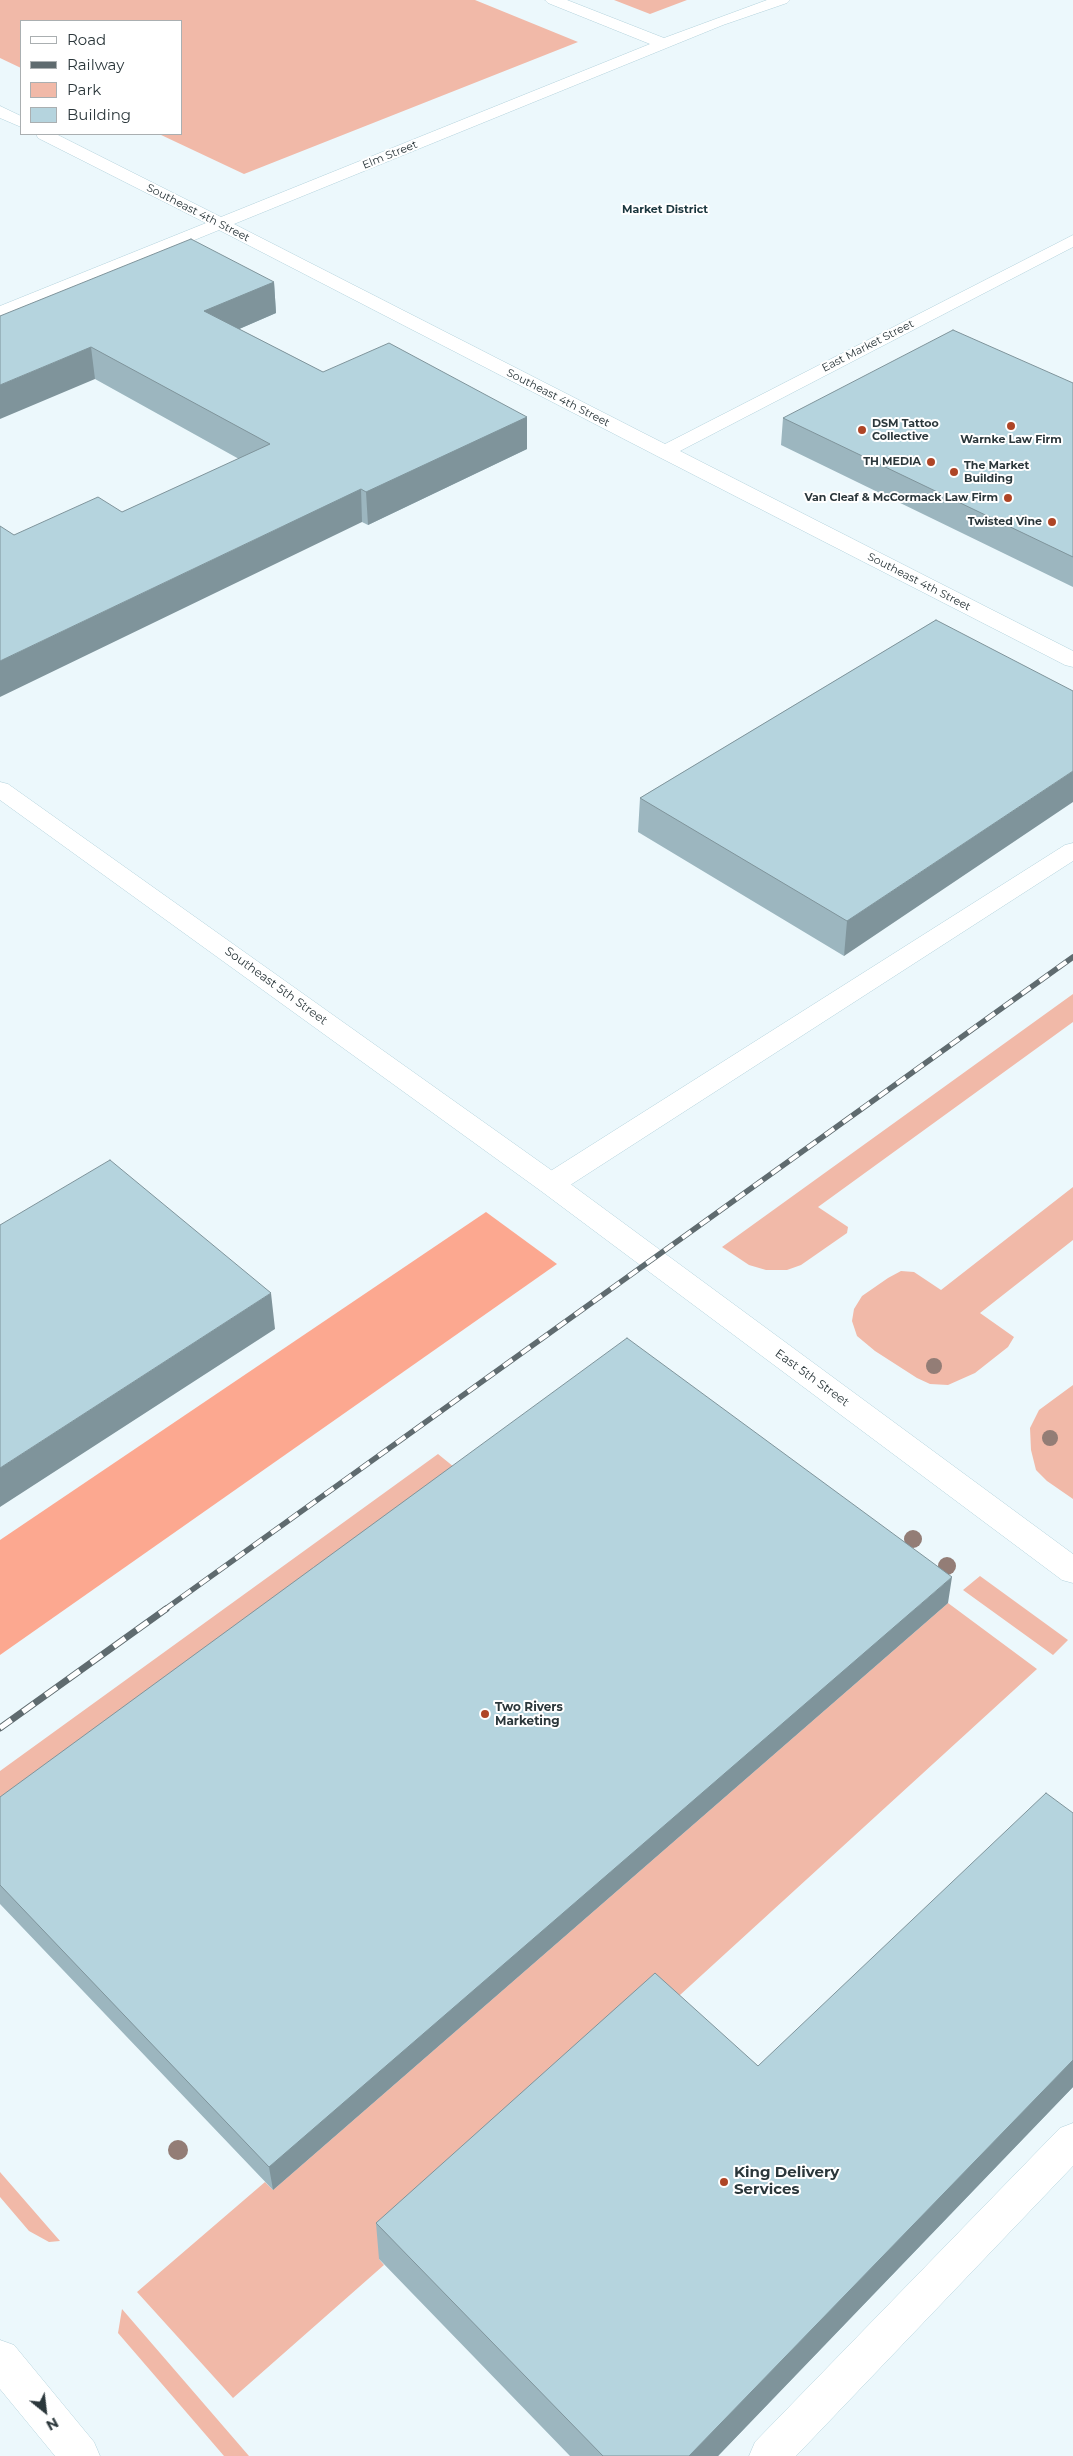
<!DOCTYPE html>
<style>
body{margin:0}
#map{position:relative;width:1073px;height:2456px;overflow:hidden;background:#ecf8fc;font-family:Montserrat,sans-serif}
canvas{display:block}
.legend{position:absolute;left:20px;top:20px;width:162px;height:115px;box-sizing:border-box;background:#fff;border:1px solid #aaafb1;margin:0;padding:6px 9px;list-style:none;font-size:15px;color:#2b373b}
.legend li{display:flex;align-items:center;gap:10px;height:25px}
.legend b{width:25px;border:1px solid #aaafb1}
.north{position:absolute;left:20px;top:2386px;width:50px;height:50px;-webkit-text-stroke:4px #fff;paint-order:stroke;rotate:151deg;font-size:14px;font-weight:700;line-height:20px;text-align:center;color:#2b373b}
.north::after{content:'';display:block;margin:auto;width:18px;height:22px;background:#2b373b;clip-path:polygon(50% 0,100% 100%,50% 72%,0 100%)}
</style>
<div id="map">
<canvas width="1073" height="2456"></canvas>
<ul class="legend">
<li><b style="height:6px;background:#fff"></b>Road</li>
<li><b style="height:6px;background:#5f6b6f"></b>Railway</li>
<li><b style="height:14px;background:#f1b9a8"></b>Park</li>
<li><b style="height:14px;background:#b5d4de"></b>Building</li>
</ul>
<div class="north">N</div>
</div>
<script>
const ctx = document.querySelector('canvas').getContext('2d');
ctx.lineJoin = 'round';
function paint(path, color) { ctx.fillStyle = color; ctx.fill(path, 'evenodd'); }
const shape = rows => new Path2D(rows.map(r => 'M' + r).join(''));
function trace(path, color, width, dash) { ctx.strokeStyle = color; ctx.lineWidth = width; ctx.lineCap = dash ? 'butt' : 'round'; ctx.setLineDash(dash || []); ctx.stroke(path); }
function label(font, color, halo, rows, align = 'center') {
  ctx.font = font + ' Montserrat,sans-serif'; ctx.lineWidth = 4; ctx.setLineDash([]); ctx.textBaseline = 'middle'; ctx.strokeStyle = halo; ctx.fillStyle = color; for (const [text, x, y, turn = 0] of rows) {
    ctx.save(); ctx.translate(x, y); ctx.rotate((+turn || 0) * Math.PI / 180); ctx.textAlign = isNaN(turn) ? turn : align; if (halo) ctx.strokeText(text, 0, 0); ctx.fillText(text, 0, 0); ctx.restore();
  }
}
const green = shape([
 [0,0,475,0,578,42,244,174,159,134,181,134,181,21,21,21,21,68,0,58],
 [614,0,687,0,650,14],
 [1073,994,1073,1022,818,1207,848,1227,847,1233,801,1265,787,1270,766,1270,749,1265,722,1247],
 [1073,1187,1073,1240,980,1313,1014,1337,1008,1347,975,1373,948,1385,930,1384,917,1378,875,1351,857,1336,852,1321,854,1309,862,1296,888,1278,901,1271,914,1272,941,1290],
 [1073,1385,1073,1499,1047,1481,1036,1470,1031,1450,1030,1428,1039,1410],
 [438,1454,470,1480,0,1826,0,1771],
 [980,1576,1068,1640,1053,1655,963,1590],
 [948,1603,1037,1669,657,2016,379,2259,384,2265,233,2398,137,2292,265,2182,273,2190],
 [0,2172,60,2241,49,2242,29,2231,0,2197],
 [122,2309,249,2456,224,2456,118,2333]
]);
const forest = shape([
 [486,1212,557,1264,0,1655,0,1540]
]);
const lane = shape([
 [1073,843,1073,861,561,1191,551,1193,541,1191,537,1184,541,1177,1065,845,1073,843],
 [1073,2123,1073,2166,796,2456,749,2456,755,2442,1060,2128,1073,2123]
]);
const street = shape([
 [545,0,567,0,664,38,767,0,790,0,787,3,723,25,234,224,665,444,1073,235,1073,247,680,451,1073,651,1073,667,1065,665,657,456,219,230,0,319,0,306,206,223,38,138,36,134,56,134,221,217,650,44,548,3,545,0],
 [0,106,21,116,21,127,0,118,0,106],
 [0,782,8,784,561,1177,1073,1554,1073,1583,1062,1580,541,1191,0,800,0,782]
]);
const secondary = shape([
 [0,2340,14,2345,94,2442,100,2456,55,2456,0,2389,0,2340]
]);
const railFar1 = shape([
 [164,1610,1073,957]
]);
const rail = shape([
 [0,1728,166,1609]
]);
const trees = [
 [934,1366,8],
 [1050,1438,8],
 [913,1539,9],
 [947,1566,9],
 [178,2150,10]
];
const wall = shape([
 [274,282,276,313,239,329,323,372,527,417,527,449,368,525,362,522,14,535,122,512,239,459,95,379,0,316],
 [1073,383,1073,587,781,445,783,418],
 [936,620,844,956,638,832,640,798],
 [948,1603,273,2190,0,1904,0,1797],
 [1073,1813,1073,2087,718,2456,570,2456,379,2259,376,2223,758,2066]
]);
const shadedWall = shape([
 [274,282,276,313,207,343,204,311],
 [91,347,95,379,0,419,0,385],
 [527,417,527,449,368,525,366,492],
 [361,489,362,522,0,697,0,661],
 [1073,771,1073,802,844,956,847,921],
 [271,1293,275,1329,0,1507,0,1468],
 [952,1577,948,1603,273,2190,269,2167],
 [1073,2060,1073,2087,718,2456,689,2456]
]);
const building = shape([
 [191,239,274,282,204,311,323,372,389,343,527,417,366,492,361,489,0,661,0,526,14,535,98,497,122,512,270,444,91,347,0,385,0,316,191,239],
 [953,330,1073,383,1073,557,783,418,953,330],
 [936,620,1073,691,1073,771,847,921,640,798,936,620],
 [110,1160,271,1293,0,1468,0,1225,110,1160],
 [627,1338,952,1577,269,2167,0,1885,0,1797,627,1338],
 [1046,1793,1073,1813,1073,2060,689,2456,603,2456,376,2223,655,1973,758,2066,1046,1793]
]);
const markers = [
 [1011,426,5,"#ae4526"],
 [862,430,5,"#ae4526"],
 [931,462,5,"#ae4526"],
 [954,472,5,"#ae4526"],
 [1008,498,5,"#ae4526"],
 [1052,522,5,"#ae4526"],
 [485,1714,5,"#ae4526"],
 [724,2182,5,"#ae4526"]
];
const farStreetnames = [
 ["Elm Street",390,155,-22],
 ["Southeast 4th Street",198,213,27],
 ["East Market Street",868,346,-27],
 ["Southeast 4th Street",558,398,27],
 ["Southeast 4th Street",919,582,27]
];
const farNeighbourhoodnames = [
 ["Market District",665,210]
];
const farPoinames = [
 ["DSM Tattoo",872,424,"left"],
 ["Collective",872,437,"left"],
 ["Warnke Law Firm",1011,440,"center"],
 ["TH MEDIA",921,462],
 ["The Market",964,466,"left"],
 ["Building",964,479,"left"],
 ["Van Cleaf & McCormack Law Firm",998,498],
 ["Twisted Vine",1042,522]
];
const streetNames = [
 ["Southeast 5th Street",276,986,36],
 ["East 5th Street",812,1378,36]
];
const poiNames = [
 ["Two Rivers",495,1707],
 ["Marketing",495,1721]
];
const nearPoinames = [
 ["King Delivery",734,2173],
 ["Services",734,2190]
];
paint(green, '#f1b9a8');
paint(forest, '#fca890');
trace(lane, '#b3d2dc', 1);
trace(street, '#b3d2dc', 1);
trace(secondary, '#b3d2dc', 1);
paint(lane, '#fff');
paint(street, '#fff');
paint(secondary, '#fff');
trace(railFar1, '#5f6b6f', 5.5);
trace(rail, '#5f6b6f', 7);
trace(railFar1, '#fff', 4, [11]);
trace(rail, '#fff', 5, [14]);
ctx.fillStyle = '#937d76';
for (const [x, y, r] of trees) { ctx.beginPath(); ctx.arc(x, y, r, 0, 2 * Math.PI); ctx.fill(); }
paint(wall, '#9cb6bf');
paint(shadedWall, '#7f949b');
paint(building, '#b5d4de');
trace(building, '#7f949b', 1);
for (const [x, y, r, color] of markers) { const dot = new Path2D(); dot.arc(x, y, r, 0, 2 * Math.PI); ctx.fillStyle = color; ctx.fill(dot); trace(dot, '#fff', 2); }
label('11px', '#2b373b', '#fff', farStreetnames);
label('bold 11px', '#1a363e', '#fff', farNeighbourhoodnames);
label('bold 11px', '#2b373b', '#fff', farPoinames, 'right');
label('12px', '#2b373b', '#fff', streetNames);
label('bold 12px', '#2b373b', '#fff', poiNames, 'left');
label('bold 15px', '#2b373b', '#fff', nearPoinames, 'left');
</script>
